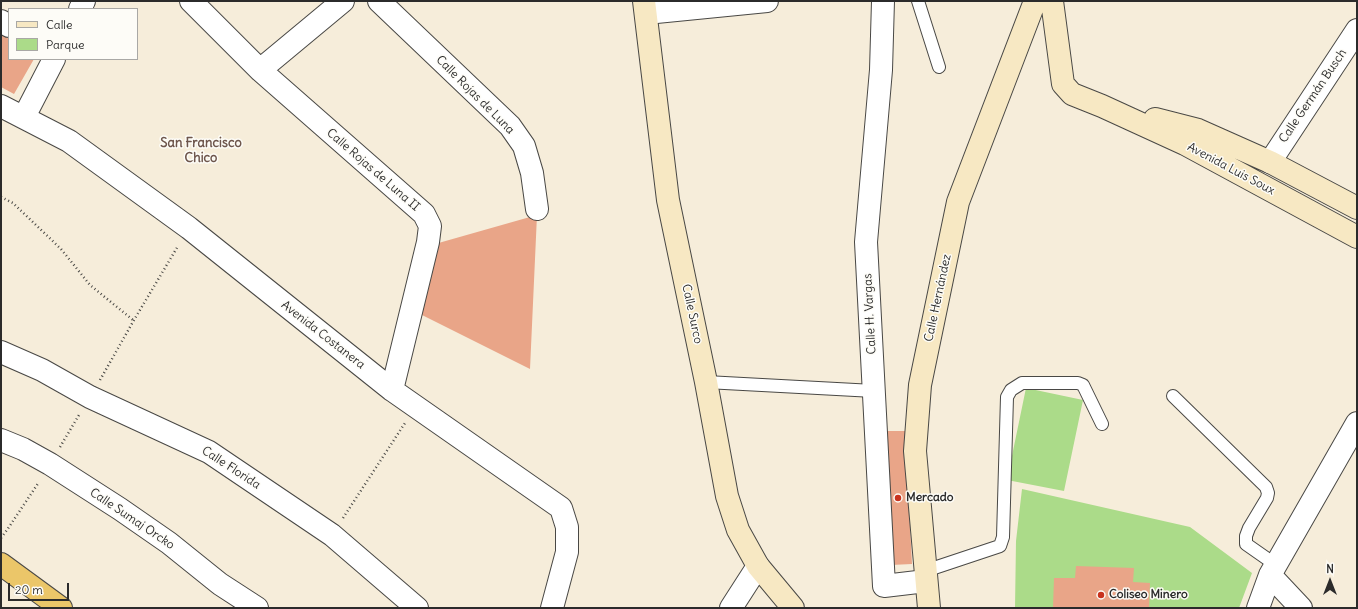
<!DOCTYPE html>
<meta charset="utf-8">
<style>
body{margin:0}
#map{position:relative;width:1358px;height:609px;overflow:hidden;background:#f6edda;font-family:Delius,sans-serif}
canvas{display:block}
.frame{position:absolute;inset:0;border:2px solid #2b2b2b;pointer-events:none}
.legend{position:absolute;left:8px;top:8px;width:130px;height:52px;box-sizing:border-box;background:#fdfcf7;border:1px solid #a9a8a5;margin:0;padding:5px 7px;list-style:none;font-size:12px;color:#2b2b2b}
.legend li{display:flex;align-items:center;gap:8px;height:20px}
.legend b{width:20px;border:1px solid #a9a8a5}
.north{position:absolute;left:1310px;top:561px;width:40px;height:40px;-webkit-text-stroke:3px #fdfcf7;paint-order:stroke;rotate:0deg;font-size:11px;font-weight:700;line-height:16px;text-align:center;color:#2b2b2b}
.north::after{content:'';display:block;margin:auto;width:14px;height:18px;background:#2b2b2b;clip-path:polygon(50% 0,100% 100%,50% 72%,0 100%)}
.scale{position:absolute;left:8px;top:583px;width:61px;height:18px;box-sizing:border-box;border:2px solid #2b2b2b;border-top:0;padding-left:5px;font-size:12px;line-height:14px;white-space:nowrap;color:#2b2b2b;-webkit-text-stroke:3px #fdfcf7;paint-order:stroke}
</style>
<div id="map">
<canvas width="1358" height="609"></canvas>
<div class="frame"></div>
<ul class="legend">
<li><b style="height:5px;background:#f7e8c3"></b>Calle</li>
<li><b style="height:11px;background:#abdb89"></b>Parque</li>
</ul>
<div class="north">N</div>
<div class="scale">20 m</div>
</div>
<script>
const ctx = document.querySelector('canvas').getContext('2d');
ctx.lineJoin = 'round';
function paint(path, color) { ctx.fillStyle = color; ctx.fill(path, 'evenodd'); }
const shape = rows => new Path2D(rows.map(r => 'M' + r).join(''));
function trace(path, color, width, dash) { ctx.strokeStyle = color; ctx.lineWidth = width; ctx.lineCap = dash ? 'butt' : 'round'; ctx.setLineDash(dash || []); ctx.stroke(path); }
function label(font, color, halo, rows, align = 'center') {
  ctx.font = font + ' Delius,sans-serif'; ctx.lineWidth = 3; ctx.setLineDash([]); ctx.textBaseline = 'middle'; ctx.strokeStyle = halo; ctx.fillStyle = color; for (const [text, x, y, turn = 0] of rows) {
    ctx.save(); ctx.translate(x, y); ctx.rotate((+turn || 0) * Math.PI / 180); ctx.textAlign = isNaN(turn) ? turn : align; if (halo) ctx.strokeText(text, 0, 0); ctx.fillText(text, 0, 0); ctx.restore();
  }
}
const green = shape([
 [1026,388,1083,400,1064,491,1007,480],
 [1022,489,1190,527,1252,573,1239,608,1015,608,1016,541]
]);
const building = shape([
 [1,34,9,39,9,59,34,59,14,94,1,87],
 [537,215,530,369,422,315,435,244],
 [883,431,905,431,912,564,891,565],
 [1076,566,1134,568,1133,582,1150,583,1149,608,1053,608,1054,578,1075,578]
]);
const path = shape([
 [1,197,13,203,61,249,90,285,133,320],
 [100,380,134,320,178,246],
 [60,447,79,415],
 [343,518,405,423],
 [1,538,7,530,39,482]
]);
const lane = shape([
 [918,1,939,67],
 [706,382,874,391],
 [1173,396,1266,487,1268,493,1267,498,1249,528,1246,536,1246,544,1276,565],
 [925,571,1000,546,1003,537,1007,397,1011,390,1022,383,1078,383,1083,385,1102,424]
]);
const street = shape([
 [191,1,260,70,424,214,430,226,428,242,392,390],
 [379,1,510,126,524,146,532,173,537,209],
 [883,1,881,70,866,242,884,586,926,581],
 [80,9,84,1],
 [646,13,767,1],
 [1,21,9,26],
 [260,70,343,1],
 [1,106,69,141,189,228,392,390,561,508,567,527,567,552,552,608],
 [24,117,54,59],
 [1270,162,1357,30],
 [1,352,42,370,90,397,209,452,332,535,417,608],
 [1,440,23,449,50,464,120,509,169,543,220,584,257,608],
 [1270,575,1301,608],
 [731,608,758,566],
 [1258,608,1270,575,1357,423]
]);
const secondary = shape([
 [644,1,668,200,706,382,727,496,738,530,758,566,793,608],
 [1052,1,1063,84,1072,94,1102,106,1185,144,1357,237],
 [1155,119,1198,130,1270,162,1357,208],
 [929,608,915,451,920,385,958,202,1035,1]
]);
const highway = shape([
 [1,564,61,608]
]);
const markers = [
 [898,498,4,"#c8321e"],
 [1101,595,4,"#c8321e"]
];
const streetNames = [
 ["Calle Rojas de Luna",475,95,45],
 ["Calle Germán Busch",1313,96,-56],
 ["Avenida Luis Soux",1231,169,28],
 ["Calle Rojas de Luna II",373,170,41],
 ["Calle Hernández",938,298,-78],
 ["Calle Surco",692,314,78],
 ["Calle H. Vargas",870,314,-93],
 ["Avenida Costanera",323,335,38],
 ["Calle Florida",231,468,33],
 ["Calle Sumaj Orcko",132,519,34]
];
const poiNames = [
 ["Mercado",906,498],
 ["Coliseo Minero",1109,595]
];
const neighbourhoodNames = [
 ["San Francisco",201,143],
 ["Chico",201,158]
];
paint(green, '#abdb89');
paint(building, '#e9a588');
trace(lane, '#494845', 14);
trace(street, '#494845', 24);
trace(secondary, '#494845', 24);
trace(highway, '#494845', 24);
trace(path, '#494845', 2.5, [1, 3]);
trace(lane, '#fff', 12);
trace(street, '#fff', 22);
trace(secondary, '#f7e8c3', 22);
trace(highway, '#ebc669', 22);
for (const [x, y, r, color] of markers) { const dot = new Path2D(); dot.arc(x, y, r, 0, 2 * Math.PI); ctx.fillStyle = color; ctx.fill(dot); trace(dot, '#fdfcf7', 1.5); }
label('12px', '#2b2b2b', '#fdfcf7', streetNames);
label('bold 12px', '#2b2b2b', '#fdfcf7', poiNames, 'left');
label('bold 13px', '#6e564c', '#fdfcf7', neighbourhoodNames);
</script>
